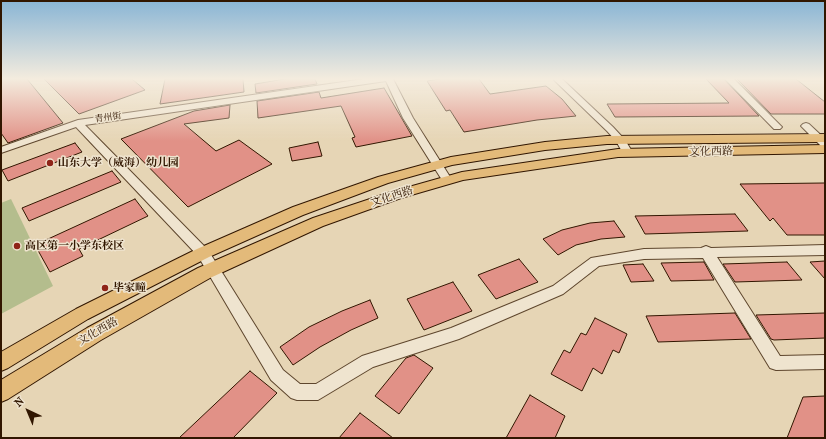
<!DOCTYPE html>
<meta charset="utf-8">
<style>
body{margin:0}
#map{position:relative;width:826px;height:439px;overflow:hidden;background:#e6d5b5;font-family:"IM FELL French Canon",serif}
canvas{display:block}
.frame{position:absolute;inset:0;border:2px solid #311600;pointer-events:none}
.north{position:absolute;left:8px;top:391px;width:40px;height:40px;-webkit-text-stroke:3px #efe4cf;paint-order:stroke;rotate:316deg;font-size:11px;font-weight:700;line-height:16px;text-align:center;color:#311600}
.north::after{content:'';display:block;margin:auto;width:14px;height:18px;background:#311600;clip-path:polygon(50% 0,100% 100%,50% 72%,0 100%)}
</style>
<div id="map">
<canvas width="826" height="439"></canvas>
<div class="frame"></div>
<div class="north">N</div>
</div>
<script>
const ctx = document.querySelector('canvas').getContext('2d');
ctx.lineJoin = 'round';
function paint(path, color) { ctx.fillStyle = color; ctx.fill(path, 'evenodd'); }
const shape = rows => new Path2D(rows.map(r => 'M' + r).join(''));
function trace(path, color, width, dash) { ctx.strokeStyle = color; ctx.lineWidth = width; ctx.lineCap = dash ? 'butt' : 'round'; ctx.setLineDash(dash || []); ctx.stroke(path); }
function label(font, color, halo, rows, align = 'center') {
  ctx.font = font + ' "IM FELL French Canon","Noto Serif SC",serif'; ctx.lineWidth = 3; ctx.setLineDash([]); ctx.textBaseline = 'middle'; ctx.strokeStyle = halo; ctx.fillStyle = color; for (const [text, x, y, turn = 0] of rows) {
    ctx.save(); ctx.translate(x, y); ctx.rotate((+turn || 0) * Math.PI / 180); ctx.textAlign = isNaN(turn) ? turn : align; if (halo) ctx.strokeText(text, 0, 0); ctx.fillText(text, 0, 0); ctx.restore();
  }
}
const green = shape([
 [11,199,53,286,1,314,1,203]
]);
const building = shape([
 [1,79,27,79,63,123,8,143,1,133,1,79],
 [44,79,132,79,145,90,79,114,44,79],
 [165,79,243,79,244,92,160,104,165,79],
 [285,79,315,79,317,84,256,93,255,84,285,79],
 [440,79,479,79,490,94,546,86,562,99,576,116,537,120,464,132,450,110,446,111,427,81,440,79],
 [706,79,724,79,759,116,615,117,607,104,729,103,706,79],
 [737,79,796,79,825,102,825,114,771,114,737,79],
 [384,88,412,136,356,147,352,138,355,137,341,106,258,118,257,101,319,92,321,98,384,88],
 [230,105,229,118,184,124,216,151,239,140,272,164,188,207,121,139,194,111,230,105],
 [318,142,322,156,292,161,289,148,318,142],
 [75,143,82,152,8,181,2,170,75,143],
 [112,171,121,182,29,221,22,208,112,171],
 [825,183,825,235,787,235,773,218,770,221,740,184,825,183],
 [135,199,148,216,79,249,83,256,50,272,35,245,135,199],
 [735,214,748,231,645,234,635,216,735,214],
 [614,221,625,237,601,239,576,245,558,255,543,239,562,230,590,223,614,221],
 [519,259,538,282,496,299,478,275,519,259],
 [825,261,825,279,810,262,825,261],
 [704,262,714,280,671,281,661,263,704,262],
 [787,262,802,280,735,282,723,264,787,262],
 [643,264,654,281,631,282,623,265,643,264],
 [453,282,472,311,424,330,407,299,453,282],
 [370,300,378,318,351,330,320,347,293,365,280,347,309,327,342,311,370,300],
 [735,313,751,339,658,342,646,316,735,313],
 [825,313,825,338,774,340,771,339,756,315,825,313],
 [595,318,627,334,619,353,613,350,602,374,593,368,582,391,551,374,564,350,570,353,581,333,586,335,595,318],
 [414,355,433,368,399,414,375,396,406,358,414,355],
 [250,371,277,393,233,438,179,438,250,371],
 [530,395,565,416,555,438,506,438,530,395],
 [825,396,825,438,787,438,803,397,825,396],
 [360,413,393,438,339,438,360,413]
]);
const minor = shape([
 [364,79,393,79,413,118,452,180,451,182,443,182,442,180,403,118,386,81,85,125,208,250,283,370,300,384,316,384,362,356,451,328,553,286,591,258,644,249,701,248,706,246,711,248,825,245,825,255,717,257,780,356,825,355,825,369,776,370,770,368,703,258,644,259,599,266,563,294,459,339,373,367,318,400,297,400,291,398,271,380,198,256,76,127,1,153,1,147,78,120,364,79],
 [553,79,562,79,613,127,625,140,633,153,632,155,624,155,616,141,607,131,553,79],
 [725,79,734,79,782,127,780,129,774,129,725,79],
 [806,123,809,124,825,139,825,147,821,146,801,126,803,124,806,123]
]);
const major = shape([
 [825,134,825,142,607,144,545,150,452,165,388,183,303,215,209,257,88,319,8,368,1,371,1,352,76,309,197,249,293,207,378,177,451,157,545,142,607,136,825,134],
 [825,145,825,153,618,157,463,180,401,198,323,226,210,278,101,340,8,399,1,402,1,380,87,328,198,268,313,218,391,192,462,172,618,149,825,145]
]);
const markers = [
 [50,163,4,"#8f2418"],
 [17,246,4,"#8f2418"],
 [105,288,4,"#8f2418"]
];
const farStreetnames = [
 ["青州街",108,118,-8]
];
const streetNames = [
 ["文化西路",711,152,-1],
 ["文化西路",392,197,-18],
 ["文化西路",98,332,-30]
];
const poiNames = [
 ["山东大学（威海）幼儿园",58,163],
 ["高区第一小学东校区",25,246],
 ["毕家疃",113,288]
];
paint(green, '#b4bd8d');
paint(building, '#e19187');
trace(building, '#311600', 1);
trace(minor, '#5e462d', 2);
trace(major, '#311600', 2);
paint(minor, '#efe4cf');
paint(major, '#e3ba7a');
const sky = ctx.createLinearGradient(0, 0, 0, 141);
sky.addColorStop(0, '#89b5d5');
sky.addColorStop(0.56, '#f4ecde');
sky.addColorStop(1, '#f4ecde00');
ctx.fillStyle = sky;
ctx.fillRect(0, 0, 826, 141);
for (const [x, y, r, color] of markers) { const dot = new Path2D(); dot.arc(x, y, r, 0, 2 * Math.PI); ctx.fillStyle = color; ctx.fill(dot); trace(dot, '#efe4cf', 1.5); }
label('9px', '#311600', '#efe4cf', farStreetnames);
label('11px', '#311600', '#efe4cf', streetNames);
label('bold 11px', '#311600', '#efe4cf', poiNames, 'left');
</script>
